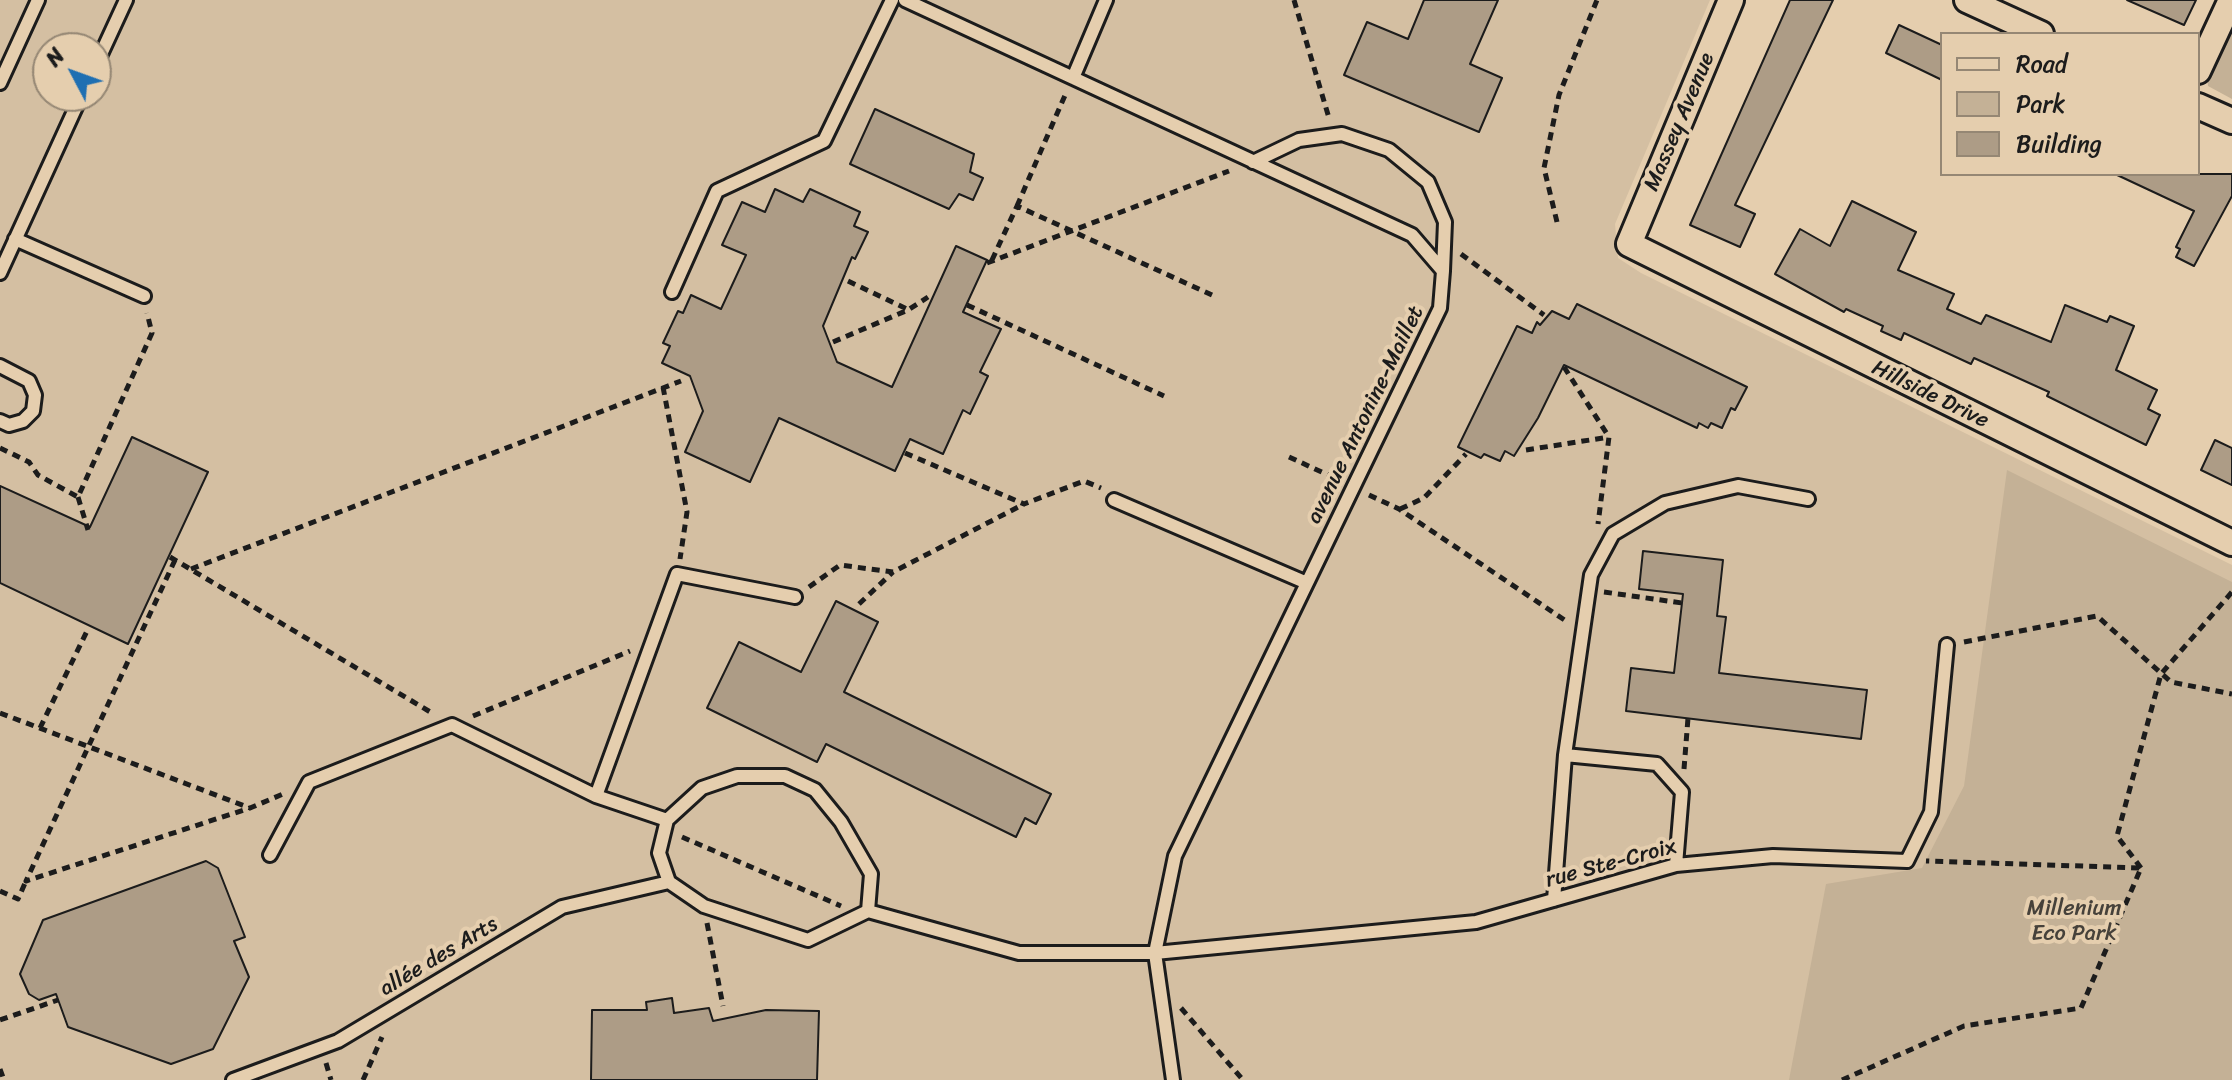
<!DOCTYPE html>
<meta charset="utf-8">
<style>
body{margin:0}
#map{position:relative;width:2232px;height:1080px;overflow:hidden;background:#e5ceae;font-family:Sriracha,sans-serif}
canvas{display:block}
.legend{position:absolute;left:1940px;top:32px;width:260px;height:144px;box-sizing:border-box;background:#e5ceae;border:2px solid #958774;margin:0;padding:10px 14px;list-style:none;font-size:24px;color:#1c1c1c}
.legend li{display:flex;align-items:center;gap:16px;height:40px}
.legend b{width:40px;border:2px solid #958774}
.north{position:absolute;left:32px;top:32px;width:80px;height:80px;box-sizing:border-box;background:#e5ceae;border:2px solid #958774;border-radius:50%;rotate:311deg;font-size:22px;font-weight:700;line-height:32px;text-align:center;color:#1c1c1c}
.north::after{content:'';display:block;margin:auto;width:28px;height:36px;background:#1f6fb2;clip-path:polygon(50% 0,100% 100%,50% 72%,0 100%)}
</style>
<div id="map">
<canvas width="2232" height="1080"></canvas>
<ul class="legend">
<li><b style="height:10px;background:#e5ceae"></b>Road</li>
<li><b style="height:22px;background:#c4b196"></b>Park</li>
<li><b style="height:22px;background:#ad9c86"></b>Building</li>
</ul>
<div class="north">N</div>
</div>
<script>
const ctx = document.querySelector('canvas').getContext('2d');
ctx.lineJoin = 'round';
function paint(path, color) { ctx.fillStyle = color; ctx.fill(path, 'evenodd'); }
const shape = rows => new Path2D(rows.map(r => 'M' + r).join(''));
function trace(path, color, width, dash) { ctx.strokeStyle = color; ctx.lineWidth = width; ctx.lineCap = dash ? 'butt' : 'round'; ctx.setLineDash(dash || []); ctx.stroke(path); }
function label(font, color, halo, rows, align = 'center') {
  ctx.font = font + ' Sriracha,sans-serif'; ctx.lineWidth = 8; ctx.setLineDash([]); ctx.textBaseline = 'middle'; ctx.strokeStyle = halo; ctx.fillStyle = color; for (const [text, x, y, turn = 0] of rows) {
    ctx.save(); ctx.translate(x, y); ctx.rotate((+turn || 0) * Math.PI / 180); ctx.textAlign = isNaN(turn) ? turn : align; if (halo) ctx.strokeText(text, 0, 0); ctx.fillText(text, 0, 0); ctx.restore();
  }
}
const built = shape([
 [0,0,1710,0,1615,224,1618,258,1641,273,2232,565,2232,1080,0,1080],
 [48,48,96,48,96,96,48,96]
]);
const green = shape([
 [2232,22,2232,99,2208,86,2207,76],
 [2007,470,2232,582,2232,1080,1789,1080,1826,884,1922,868,1964,786]
]);
const building = shape([
 [1424,0,1498,0,1470,64,1502,78,1479,132,1344,75,1367,22,1408,39,1424,0],
 [1790,0,1833,0,1735,205,1755,214,1740,247,1690,225,1790,0],
 [2127,0,2196,0,2184,25,2127,0],
 [1899,25,1942,45,1942,80,1886,53,1899,25],
 [875,109,974,154,970,172,983,178,973,200,959,194,949,209,850,164,875,109],
 [2115,174,2232,174,2232,196,2194,266,2176,257,2180,249,2176,247,2194,211,2115,174],
 [775,189,803,202,810,189,860,212,854,226,868,232,855,259,852,257,823,326,837,362,892,387,956,246,987,260,963,312,1001,329,980,372,988,376,970,414,963,410,943,454,910,439,895,471,779,418,750,482,685,452,703,411,690,376,662,363,670,346,663,343,678,311,683,313,691,295,721,309,746,255,722,245,742,202,765,212,775,189],
 [1852,201,1916,232,1898,270,1954,294,1947,309,1981,324,1986,315,2051,342,2065,305,2107,322,2110,316,2134,326,2116,370,2157,390,2148,409,2160,415,2146,445,2047,396,2049,392,1974,358,1971,364,1904,333,1901,340,1881,331,1883,326,1846,309,1844,312,1775,274,1800,229,1830,246,1852,201],
 [1577,304,1747,387,1735,410,1731,408,1722,428,1711,423,1708,428,1699,423,1697,428,1564,365,1538,418,1514,456,1505,451,1500,461,1484,454,1481,458,1458,447,1517,326,1532,333,1537,322,1540,325,1552,311,1569,319,1577,304],
 [132,437,208,472,128,644,0,583,0,486,90,527,132,437],
 [2215,440,2232,448,2232,485,2201,470,2215,440],
 [1643,551,1723,560,1717,616,1726,617,1719,673,1867,690,1861,739,1626,711,1631,668,1674,673,1683,594,1639,589,1643,551],
 [836,601,878,622,844,692,1051,794,1036,824,1025,818,1016,837,826,744,817,762,707,708,739,642,801,672,836,601],
 [206,861,218,868,245,937,234,941,249,977,213,1049,171,1064,68,1027,56,994,39,1000,29,994,20,974,43,920,206,861],
 [672,998,674,1013,709,1008,713,1021,766,1010,819,1011,817,1080,591,1080,592,1010,647,1010,646,1002,672,998]
]);
const path = shape([
 [1294,0,1329,118],
 [1017,206,1066,93],
 [1557,222,1544,168,1559,95,1597,0],
 [1461,254,1544,315],
 [992,260,1017,206,1212,295],
 [987,263,1229,171],
 [848,281,907,309],
 [967,305,1164,396],
 [833,342,908,310,928,297],
 [1564,367,1609,437,1598,524],
 [663,387,687,512,680,559],
 [0,448,29,462,38,475,78,497,152,333,147,313],
 [1526,450,1609,437],
 [905,453,1024,504,1084,481,1101,488],
 [1289,457,1339,480],
 [1369,495,1399,509,1566,621],
 [78,497,88,530],
 [1400,509,1424,498,1466,454],
 [170,557,432,713],
 [175,560,26,881,250,808],
 [191,569,681,381],
 [809,587,840,565,893,572,1024,504],
 [1604,592,1682,603],
 [859,604,893,572],
 [1964,642,2097,616,2171,682,2232,694],
 [0,713,250,808,283,794],
 [473,716,630,651],
 [40,728,87,631],
 [1684,769,1688,718],
 [682,837,841,906],
 [2141,868,2117,836,2161,674,2232,592],
 [0,891,18,899,26,881],
 [707,923,723,1006],
 [1181,1008,1243,1080],
 [0,1020,58,1000],
 [326,1063,331,1080],
 [0,1069,4,1080],
 [363,1080,382,1037],
 [1842,1080,1964,1026,2081,1008,2141,868,1926,861]
]);
const service = shape([
 [905,0,1412,235,1443,271,1440,308,1175,856,1155,953,1173,1080],
 [96,65,126,0],
 [1073,78,1106,0],
 [0,83,38,0],
 [1253,162,1299,140,1342,134,1389,150,1428,182,1445,222,1443,271],
 [15,239,144,296],
 [0,273,81,96],
 [672,292,717,191,824,141,892,0],
 [0,366,29,381,35,395,33,411,23,421,9,425,0,421],
 [1114,500,1307,583],
 [1565,755,1657,764,1682,792,1676,865],
 [737,776,785,776,815,790,841,822,871,874,868,911,808,940,704,906,669,882,659,853,667,820,702,788,737,776],
 [667,820,596,796,677,574,795,597],
 [270,855,309,782,452,725,596,796],
 [1554,900,1565,755,1591,575,1613,534,1665,503,1738,486,1808,499],
 [868,911,1019,953,1155,953,1476,922,1676,865,1773,856,1907,861,1931,812,1947,645],
 [233,1080,338,1041,562,907,669,882]
]);
const minor = shape([
 [1731,0,1629,244,2232,543],
 [1967,0,2041,34],
 [2198,71,2231,0],
 [2198,106,2232,121]
]);
const streetNames = [
 ["Massey Avenue",1680,122,-67],
 ["Hillside Drive",1930,395,26],
 ["avenue Antonine-Maillet",1366,415,-64],
 ["rue Ste-Croix",1611,864,-15],
 ["allée des Arts",439,957,-31]
];
const parkNames = [
 ["Millenium",2074,909],
 ["Eco Park",2074,934]
];
paint(built, '#d4bfa2');
paint(green, '#c4b196');
paint(building, '#ad9c86');
trace(building, '#1c1c1c', 2);
trace(service, '#1c1c1c', 18);
trace(minor, '#1c1c1c', 30);
trace(path, '#1c1c1c', 5, [8, 6]);
trace(service, '#e5ceae', 12);
trace(minor, '#e5ceae', 24);
label('22px', '#1c1c1c', '#e5ceae', streetNames);
label('22px', '#46413a', '#e5ceae', parkNames);
</script>
